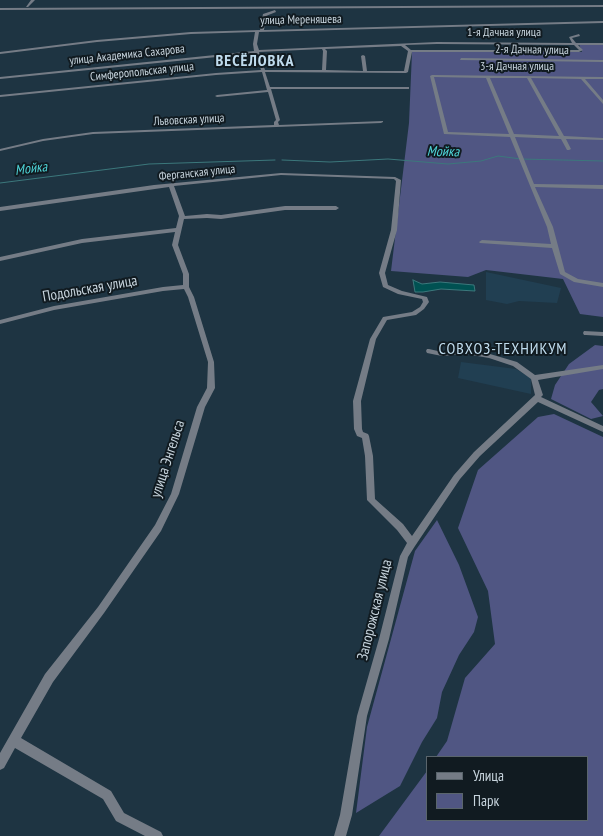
<!DOCTYPE html>
<meta charset="utf-8">
<style>
body{margin:0}
#map{position:relative;width:603px;height:836px;overflow:hidden;background:#1e3442;font-family:"PT Sans Narrow",sans-serif}
canvas{display:block}
.legend{position:absolute;left:426px;top:756px;width:162px;height:65px;box-sizing:border-box;background:#111b21;border:1px solid #5a656c;margin:0;padding:6px 9px;list-style:none;font-size:15px;color:#c7d4dd}
.legend li{display:flex;align-items:center;gap:10px;height:25px}
.legend b{width:25px;border:1px solid #5a656c}
</style>
<div id="map">
<canvas width="603" height="836"></canvas>
<ul class="legend">
<li><b style="height:6px;background:#757c86"></b>Улица</li>
<li><b style="height:14px;background:#505683"></b>Парк</li>
</ul>
</div>
<script>
const ctx = document.querySelector('canvas').getContext('2d');
ctx.lineJoin = 'round';
function paint(path, color) { ctx.fillStyle = color; ctx.fill(path, 'evenodd'); }
const shape = rows => new Path2D(rows.map(r => 'M' + r).join(''));
function trace(path, color, width, dash) { ctx.strokeStyle = color; ctx.lineWidth = width; ctx.lineCap = dash ? 'butt' : 'round'; ctx.setLineDash(dash || []); ctx.stroke(path); }
function label(font, color, halo, rows, align = 'center') {
  ctx.font = font + ' "PT Sans Narrow",sans-serif'; ctx.lineWidth = 4; ctx.setLineDash([]); ctx.textBaseline = 'middle'; ctx.strokeStyle = halo; ctx.fillStyle = color; for (const [text, x, y, turn = 0] of rows) {
    ctx.save(); ctx.translate(x, y); ctx.rotate((+turn || 0) * Math.PI / 180); ctx.textAlign = isNaN(turn) ? turn : align; if (halo) ctx.strokeText(text, 0, 0); ctx.fillText(text, 0, 0); ctx.restore();
  }
}
const built = shape([
 [486,272,561,288,557,303,519,301,507,304,486,300],
 [461,362,516,369,531,378,531,394,458,378]
]);
const green = shape([
 [579,44,603,45,603,317,580,314,563,279,486,270,468,277,391,271,409,123,412,52,582,52],
 [595,345,603,346,603,389,599,390,591,402,603,416,591,419,551,399,555,385,569,364],
 [554,414,603,437,603,836,379,836,427,771,427,820,587,820,587,757,436,757,447,741,465,678,495,644,488,591,458,528,478,470,538,417],
 [437,520,459,565,478,617,474,632,459,655,442,692,437,718,422,742,400,786,356,813,367,727,415,551]
]);
const water = shape([
 [413,280,422,284,440,282,474,285,475,291,441,289,423,292,415,292,413,280]
]);
const stream = shape([
 [282,160,330,162,388,159,448,164,481,161,498,156,521,159,603,161],
 [0,183,149,164,275,160]
]);
const minor = shape([
 [31,0,35,0,28,7,26,7,31,0],
 [603,5,603,7,0,10,0,8,603,5],
 [275,10,276,12,266,16,264,30,603,21,603,23,259,32,257,44,259,50,437,42,572,43,569,37,579,34,580,36,572,38,576,43,603,43,603,45,578,45,583,50,579,52,412,52,408,72,406,73,265,72,270,87,409,87,409,89,271,89,280,120,278,122,279,125,383,121,383,122,381,123,93,134,43,141,0,151,0,149,43,139,93,132,274,125,274,122,276,120,268,92,217,97,215,96,217,95,267,90,262,72,216,75,0,97,0,95,216,73,261,70,256,53,0,79,0,77,254,51,253,44,255,32,191,34,97,42,0,54,0,52,97,40,191,32,260,30,263,14,275,10],
 [437,44,574,45,579,50,411,50,405,45,437,44],
 [401,46,408,51,404,71,367,71,365,56,363,55,361,56,363,71,326,70,327,51,325,49,401,46],
 [322,49,323,51,322,70,265,70,259,52,322,49],
 [461,58,603,60,603,62,460,60,461,58],
 [432,75,603,77,603,79,585,79,603,100,603,104,581,79,531,78,564,136,603,138,603,140,566,139,571,149,569,150,567,150,561,139,515,137,534,184,603,185,603,189,535,187,553,227,565,272,578,279,603,283,603,287,574,282,560,274,552,248,480,243,479,242,482,240,551,244,547,227,510,137,444,134,430,76,432,75],
 [434,77,486,78,509,134,448,132,434,77],
 [490,78,527,78,559,136,514,134,490,78],
 [281,173,395,177,401,180,397,230,385,273,388,285,402,291,427,297,429,302,424,309,416,315,387,320,376,339,361,401,362,429,363,432,368,434,369,436,373,456,375,499,403,524,412,536,454,475,474,452,535,395,531,379,513,366,489,358,466,354,442,356,427,353,426,351,427,349,429,349,442,352,466,350,490,354,517,362,535,375,603,365,603,369,538,380,543,395,541,397,603,426,603,432,538,402,480,456,460,479,415,546,408,557,389,639,367,716,352,815,346,836,334,836,340,815,357,716,379,639,400,556,407,543,397,530,367,500,365,456,362,438,357,436,354,429,353,401,370,339,383,317,412,312,420,307,423,302,422,299,398,294,383,287,379,273,391,230,396,181,394,179,281,175,174,186,185,216,207,214,221,215,285,206,336,206,339,208,336,210,285,210,221,219,207,218,184,219,178,245,189,274,189,287,194,297,214,362,215,388,205,407,179,494,161,531,104,613,53,682,21,738,111,791,124,813,161,832,163,836,145,836,116,821,103,799,15,748,4,768,0,770,0,753,45,674,98,607,155,525,171,494,197,407,207,388,208,362,188,297,184,289,163,291,54,310,0,324,0,320,54,306,163,287,183,285,183,274,172,245,175,232,82,243,0,261,0,257,82,239,176,228,179,216,169,187,0,211,0,207,154,185,281,173],
 [584,331,603,332,603,336,586,335,584,335,583,333,584,331]
]);
const farStreetnames = [
 ["улица Мереняшева",301,20,-1],
 ["1-я Дачная улица",504,33],
 ["2-я Дачная улица",532,50,1],
 ["улица Академика Сахарова",127,55,-6],
 ["3-я Дачная улица",517,67],
 ["Симферопольская улица",142,72,-6],
 ["Львовская улица",189,120,-3],
 ["Ферганская улица",197,173,-6]
];
const farWaternames = [
 ["Мойка",443,152,1],
 ["Мойка",31,169,-7]
];
const streetNames = [
 ["Подольская улица",90,289,-10],
 ["улица Энгельса",168,459,-72],
 ["Запорожская улица",375,610,-76]
];
const farDistrictnames = [
 ["ВЕСЁЛОВКА",255,61]
];
const neighbourhoodNames = [
 ["СОВХОЗ-ТЕХНИКУМ",503,349]
];
paint(built, '#213f52');
paint(green, '#505683');
paint(water, '#005152');
trace(water, '#3c787c', 1);
trace(stream, '#3c787c', 1);
paint(minor, '#757c86');
label('12px', '#c7d4dd', '#111b21', farStreetnames);
label('italic 14px', '#4ed4d7', '#111b21', farWaternames);
label('15px', '#c7d4dd', '#111b21', streetNames);
ctx.letterSpacing = '1px';
label('bold 16px', '#c0dcee', '#111b21', farDistrictnames);
ctx.letterSpacing = '0px';
ctx.letterSpacing = '1px';
label('16px', '#c0dcee', '#111b21', neighbourhoodNames);
ctx.letterSpacing = '0px';
</script>
